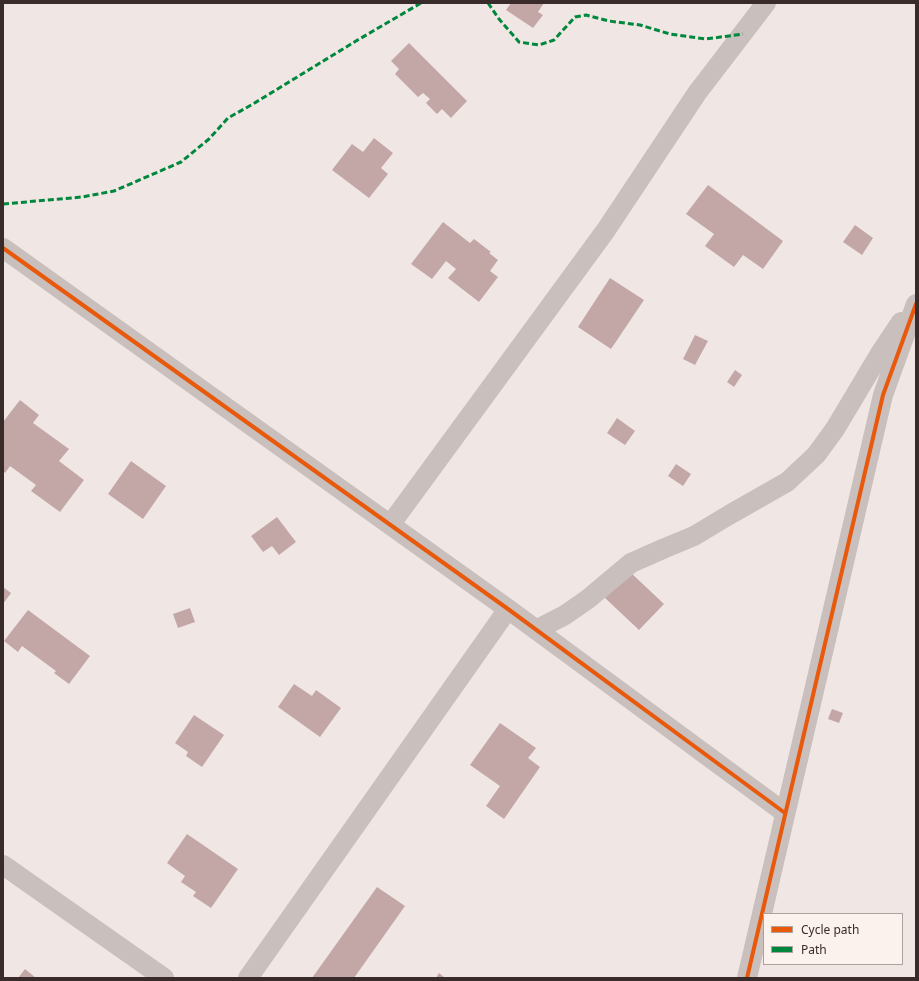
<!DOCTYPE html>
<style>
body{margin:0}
#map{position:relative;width:919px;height:981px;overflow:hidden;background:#f0e7e4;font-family:"Noto Sans",sans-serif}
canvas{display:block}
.frame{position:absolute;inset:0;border:4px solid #3a2b2b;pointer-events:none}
.legend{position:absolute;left:763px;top:913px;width:140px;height:52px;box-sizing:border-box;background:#fbf1ed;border:1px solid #aea29f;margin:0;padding:5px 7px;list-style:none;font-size:12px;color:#3a2b2b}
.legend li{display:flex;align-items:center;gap:8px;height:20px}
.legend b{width:20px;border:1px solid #aea29f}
</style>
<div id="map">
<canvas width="919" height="981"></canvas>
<div class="frame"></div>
<ul class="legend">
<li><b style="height:5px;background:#e8590c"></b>Cycle path</li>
<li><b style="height:5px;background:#00873e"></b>Path</li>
</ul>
</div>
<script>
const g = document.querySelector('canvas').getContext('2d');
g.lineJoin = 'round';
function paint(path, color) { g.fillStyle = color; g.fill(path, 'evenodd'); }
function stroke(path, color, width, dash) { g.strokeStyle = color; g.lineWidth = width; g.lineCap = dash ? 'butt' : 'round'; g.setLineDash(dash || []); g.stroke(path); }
paint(new Path2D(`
 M511 3H544L538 12 543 15 533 28 506 10Z
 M409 43 467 101 451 118 442 109 437 114 426 103 430 99 423 93 418 97 395 74 399 69 391 61Z
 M374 138 393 153 381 168 388 174 369 198 332 170 352 144 363 152Z
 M708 185 783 241 763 269 743 255 734 267 705 246 714 234 686 214Z
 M443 222 470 243 474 239 491 252 489 253 498 260 490 271 498 277 479 302 448 278 456 269 446 261 432 279 411 264Z
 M855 225 873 238 862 255 843 242Z
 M610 278 644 300 611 349 578 327Z
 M695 335 708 341 695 365 683 359Z
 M735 370 742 375 734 387 727 382Z
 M20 400 39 415 33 423 69 449 59 461 84 480 60 512 31 491 36 485 10 466 5 473 3 471V422Z
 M617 418 635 431 625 445 607 433Z
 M131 461 166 486 143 519 108 494Z
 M676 464 691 474 683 486 668 476Z
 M277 517 296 542 279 555 272 546 263 552 251 536Z
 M629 571 664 604 639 630 604 597Z
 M3 587 11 593 3 604Z
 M190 608 195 622 178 628 173 614Z
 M28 610 90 656 69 684 54 673 56 671 22 646 18 652 4 641Z
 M294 684 312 696 316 690 341 708 320 737 278 707Z
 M832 709 843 713 839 723 828 719Z
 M194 715 224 735 202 767 186 756 188 752 175 743Z
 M500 723 536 748 528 758 540 767 504 819 486 806 500 786 470 765Z
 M187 834 238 869 211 908 193 896 196 892 181 882 185 876 167 863Z
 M377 887 405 906 354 978H312Z
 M25 969 36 978H18Z
 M439 973 445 978H436Z`), '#c3a7a7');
stroke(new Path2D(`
 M3 248 508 609 785 813
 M390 525 606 230 697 93 766 3
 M536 630 565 615 588 599 631 563 665 548 694 536 729 515 787 482 816 455 835 429 881 352 901 322
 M3 865 164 978
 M248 978 508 609
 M747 978 883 395 916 304`), '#c9bfbd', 20);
stroke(new Path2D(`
 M488 3 499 19 519 42 539 45 554 40 575 17 586 15 609 21 640 25 670 34 706 39 743 34
 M3 204 82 197 114 191 181 162 209 139 228 118 253 104 356 41 421 3`), '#00873e', 3, [6, 3]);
stroke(new Path2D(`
 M3 248 508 609 785 813
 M747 978 883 395 916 304`), '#e8590c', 4);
</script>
